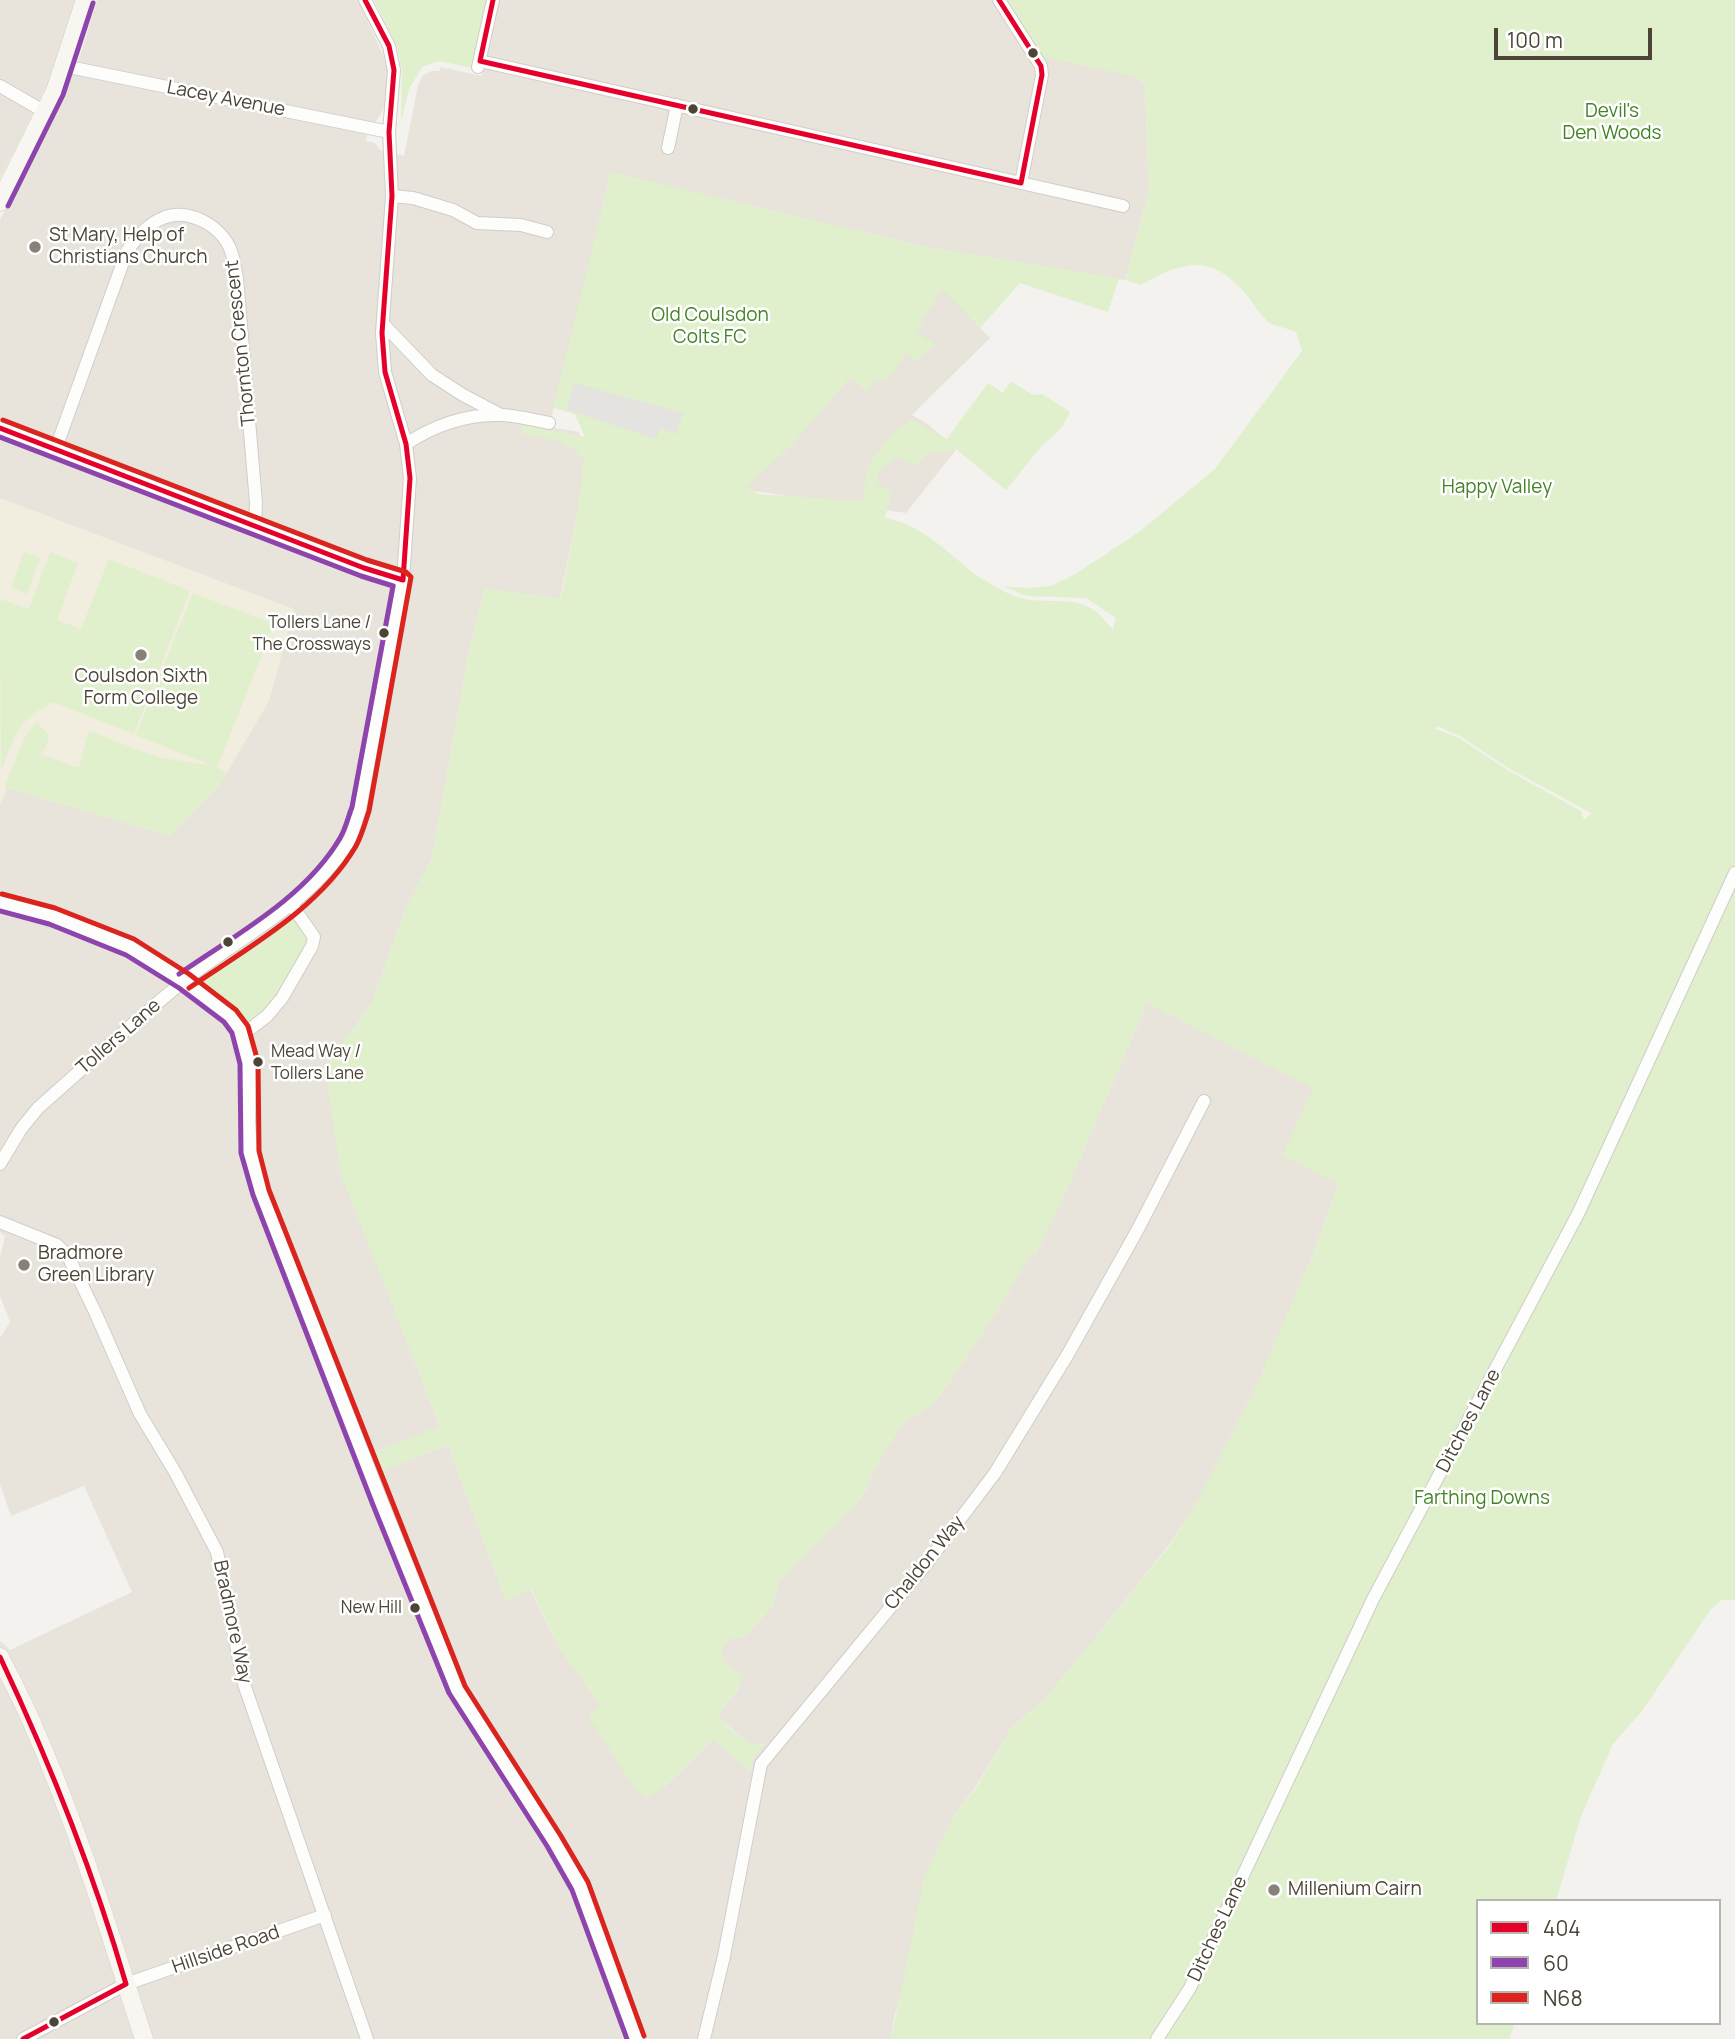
<!DOCTYPE html>
<style>
body{margin:0}
#map{position:relative;width:1735px;height:2039px;overflow:hidden;background:#f3f2ee;font-family:Manrope,sans-serif}
canvas{display:block}
.legend{position:absolute;left:1476px;top:1899px;width:245px;height:126px;box-sizing:border-box;background:#fff;border:2px solid #b7b5af;margin:0;padding:9px 12px;list-style:none;font-size:21px;color:#4c4537}
.legend li{display:flex;align-items:center;gap:14px;height:35px}
.legend b{width:35px;border:2px solid #b7b5af}
.scale{position:absolute;left:1494px;top:28px;width:158px;height:32px;box-sizing:border-box;border:4px solid #4c4537;border-top:0;padding-left:9px;font-size:21px;line-height:24px;white-space:nowrap;color:#4c4537;-webkit-text-stroke:5px #fff;paint-order:stroke}
</style>
<div id="map">
<canvas width="1735" height="2039"></canvas>
<ul class="legend">
<li><b style="height:9px;background:#e4002b"></b>404</li>
<li><b style="height:9px;background:#8e44ad"></b>60</li>
<li><b style="height:9px;background:#dc241f"></b>N68</li>
</ul>
<div class="scale">100 m</div>
</div>
<script>
const g = document.querySelector('canvas').getContext('2d');
g.lineJoin = 'round';
function paint(path, color) { g.fillStyle = color; g.fill(path, 'evenodd'); }
function stroke(path, color, width, dash) { g.strokeStyle = color; g.lineWidth = width; g.lineCap = dash ? 'butt' : 'round'; g.setLineDash(dash || []); g.stroke(path); }
function label(font, color, halo, rows, align = 'center') {
  g.font = font + ' Manrope,sans-serif'; g.lineWidth = 5; g.setLineDash([]); g.textBaseline = 'middle'; g.strokeStyle = halo; g.fillStyle = color; for (const [text, x, y, turn = 0] of rows) {
    g.save(); g.translate(x, y); g.rotate((+turn || 0) * Math.PI / 180); g.textAlign = isNaN(turn) ? turn : align; if (halo) g.strokeText(text, 0, 0); g.fillText(text, 0, 0); g.restore();
  }
}
paint(new Path2D(`
 M0 0H76L51 78 0 179Z
 M97 0H358L387 63V101L379 117 374 123 369 124 366 141 375 143 380 150 404 156 418 85 423 75 432 71H439L441 67 482 76 498 0H1006L1142 81 1145 87 1149 192 1125 280 931 248 611 173 549 427 579 432 585 457 577 516 560 599 485 589 468 656 432 858 406 907 372 1003 325 1068 403 1331 440 1427 374 1453 381 1471 448 1445 506 1601 530 1589 560 1649 602 1707 589 1714 663 1788 714 1739 750 1771 752 1760 763 1744 757 1746 749 1744 717 1716 740 1687 724 1661 721 1652 724 1645 731 1638H744L772 1606 778 1585 783 1577 857 1503 866 1491 871 1474 902 1424 933 1404 952 1379 998 1310 1032 1251 1036 1253 1066 1191 1147 1003 1314 1088 1338 1184 1314 1252 1221 1470 1199 1499 1169 1545 1092 1642 1049 1694 1011 1729 975 1788 953 1816 894 2018 891 2039H0V1641L10 1650 132 1592 84 1486 11 1516 0 1484V1338L10 1322 0 1296V1257L5 1236 0 1232V220L64 96 81 53Z
 M919 264 990 338 912 415 929 425 956 450 906 513 754 491 733 486Z`), '#e8e4db');
paint(new Path2D(`
 M0 498 294 609 269 701 219 786 170 836 7 788 0 805Z`), '#f1eee0');
paint(new Path2D(`
 M374 0H489L473 68 439 61 422 67 409 89 401 122 402 69 396 44Z
 M1006 0H1735V1600H1722L1711 1609 1642 1711 1613 1744 1581 1816 1556 1901H1478V2023H1515L1509 2039H891L924 1878 953 1816 976 1788 1011 1729 1049 1694 1092 1642 1170 1545 1199 1498 1258 1382 1314 1252 1338 1184 1282 1156 1313 1088 1147 1003 1066 1191 1036 1254 1032 1252 998 1310 952 1379 933 1404 902 1424 871 1474 866 1491 857 1503 783 1577 778 1585 772 1606 744 1638H731C711 1656 728 1664 743 1677L738 1684 740 1686 717 1716C730 1727 747 1749 765 1744L752 1759 750 1772 714 1739 663 1788 646 1798 633 1787 588 1715 601 1706 560 1649 531 1589 506 1601 448 1445 381 1471 374 1453 440 1426 341 1175 325 1068 372 1003 406 907 432 858 468 656 485 588 561 599 577 516 584 460 573 449 555 440 522 434V424L585 437 575 414 553 408 611 172 931 248 1119 278 1108 312 1020 283 980 328 942 289 916 332 936 345 917 361 906 353 890 378 874 382 867 391 850 378 791 446 747 486 758 494 862 501 868 465 892 434 912 419 947 439 988 383 1003 393 1011 381 1033 395 1042 394 1070 412 1062 427 1040 448 1006 490 952 446 950 452H932L915 465 898 458 879 470 877 484 892 491 885 518C921 524 948 553 976 575 986 582 998 588 1009 594 1035 608 1070 593 1094 610 1101 614 1105 623 1113 629L1116 618 1086 598 1026 596 1003 586 1027 588 1051 586 1074 575 1139 532 1215 469 1302 351 1296 332C1288 328 1277 327 1270 323 1261 317 1253 303 1246 294 1211 253 1183 261 1141 285L1125 280 1149 192 1145 87 1142 81 1136 77 1043 57ZM1437 726 1460 736 1510 769 1591 813 1584 820 1581 811 1509 771 1459 738 1436 729Z
 M24 552 40 558 27 594 11 587Z
 M50 552 78 563 57 620 81 629 109 559 190 591 134 734 53 702C15 722 16 734 1 771L0 599 29 609Z
 M193 593 274 624 217 767 227 772 219 786 170 836 7 788 5 785 25 737 37 722 49 736 45 749 40 754 79 768 89 731 157 757 213 766 136 735Z
 M291 918 308 936 307 945C288 979 279 1001 247 1025L243 1024 212 996 206 988 207 978 212 972Z`), '#e0efcc');
paint(new Path2D(`
 M574 383 683 413 676 434 660 428 656 439 567 410Z`), '#e5e3df');
const minor = new Path2D(`
 M999 0 1041 66 1042 75 1021 183
 M480 61 1123 206
 M64 66 389 132
 M478 67 493 0
 M0 86 45 112
 M668 148 677 105
 M392 196 413 198 453 210 477 223 521 225 547 232
 M383 324 432 375 463 395 499 414
 M0 428 364 568 403 580
 M406 444C433 426 466 414 499 415 515 415 533 420 549 423
 M56 448 127 251C137 238 147 224 163 218 188 207 222 226 231 251 234 259 235 269 237 278L256 503 255 526
 M242 1035 267 1016 282 998 312 946 314 937 291 904
 M0 1164 21 1129 38 1108C86 1066 134 1021 184 981 238 938 309 905 347 844 353 834 356 821 360 809L403 580 410 478 406 444 385 372 382 333 392 196 389 132 394 70 389 46 365 0
 M0 1222 57 1245 68 1256 96 1314 140 1414 175 1472 217 1552 244 1684 367 2039
 M23 2039 126 1984 325 1915
 M704 2039 724 1956 761 1764 927 1563 995 1473 1068 1354 1138 1229 1204 1101
 M1157 2039 1190 1988 1373 1599 1578 1214 1735 873`);
const tertiary = new Path2D(`
 M0 902 52 916 130 947 184 981 230 1016 240 1029 249 1063 248 1121 250 1152 261 1193 381 1502 457 1690 554 1841 580 1886 636 2039`);
const secondary = new Path2D(`
 M0 202 55 91 85 0
 M0 1657C12 1681 25 1705 35 1730 79 1830 110 1935 144 2039`);
stroke(minor, '#d0cdc8', 14);
stroke(tertiary, '#d0cdc8', 16);
stroke(secondary, '#d3d0c4', 19);
stroke(minor, '#fdfdfc', 12);
stroke(tertiary, '#fdfdfc', 14);
stroke(secondary, '#f7f6f1', 18);
stroke(new Path2D(`
 M365 0 389 46 394 70 389 132 392 196 382 333 385 372 406 444 410 478 403 580
 M999 0 1041 66 1042 75 1021 183
 M480 61 1021 183
 M480 61 493 0
 M0 428 364 568 403 580
 M0 1657C50 1763 93 1871 126 1984
 M23 2039 126 1984`), '#e4002b', 5);
stroke(new Path2D(`
 M8 206 63 95 93 3
 M0 437 361 576 393 586 352 807C348 817 346 828 340 838 305 898 235 935 179 974
 M0 911 49 924 126 955 179 988 224 1022 232 1033 240 1064 241 1153 253 1195 373 1505 449 1693 547 1846 572 1890 627 2039`), '#8e44ad', 5);
stroke(new Path2D(`
 M3 420 367 560 406 572 411 577 369 811C365 823 362 835 356 846 319 909 247 948 189 988
 M2 894 55 908 134 939 189 974 236 1010 248 1026 258 1062 259 1151 269 1190 465 1686 561 1836 588 1882 644 2036`), '#dc241f', 5);
for (const [x, y, r, color] of [
 [1033,53,6,"#4c4537"],
 [693,109,6,"#4c4537"],
 [35,247,7,"#868277"],
 [384,633,6,"#4c4537"],
 [141,655,7,"#868277"],
 [228,942,6,"#4c4537"],
 [258,1062,6,"#4c4537"],
 [24,1265,7,"#868277"],
 [415,1608,6,"#4c4537"],
 [1274,1890,7,"#868277"],
 [54,2022,6,"#4c4537"]
]) { const dot = new Path2D(); dot.arc(x, y, r, 0, 2 * Math.PI); g.fillStyle = color; g.fill(dot); stroke(dot, '#fff', 2.5); }
label('17px', '#4c4537', '#fff', [
 ["Tollers Lane /",371,623],
 ["The Crossways",371,645],
 ["Mead Way /",271,1052,"left"],
 ["Tollers Lane",271,1074,"left"],
 ["New Hill",402,1608]
], 'right');
label('19px', '#4c4537', '#fff', [
 ["Lacey Avenue",226,99,11],
 ["Thornton Crescent",241,343,-96],
 ["Tollers Lane",119,1037,-41],
 ["Ditches Lane",1469,1421,-62],
 ["Chaldon Way",925,1563,-51],
 ["Bradmore Way",232,1622,78],
 ["Ditches Lane",1218,1929,-65],
 ["Hillside Road",226,1950,-19]
]);
label('19px', '#448424', '#fff', [
 ["Devil's",1612,112],
 ["Den Woods",1612,134],
 ["Old Coulsdon",710,316],
 ["Colts FC",710,338],
 ["Happy Valley",1497,488],
 ["Farthing Downs",1482,1499]
]);
label('19px', '#4c4537', '#fff', [
 ["St Mary, Help of",49,236],
 ["Christians Church",49,258],
 ["Coulsdon Sixth",141,677,"center"],
 ["Form College",141,699,"center"],
 ["Bradmore",38,1254],
 ["Green Library",38,1276],
 ["Millenium Cairn",1288,1890]
], 'left');
</script>
